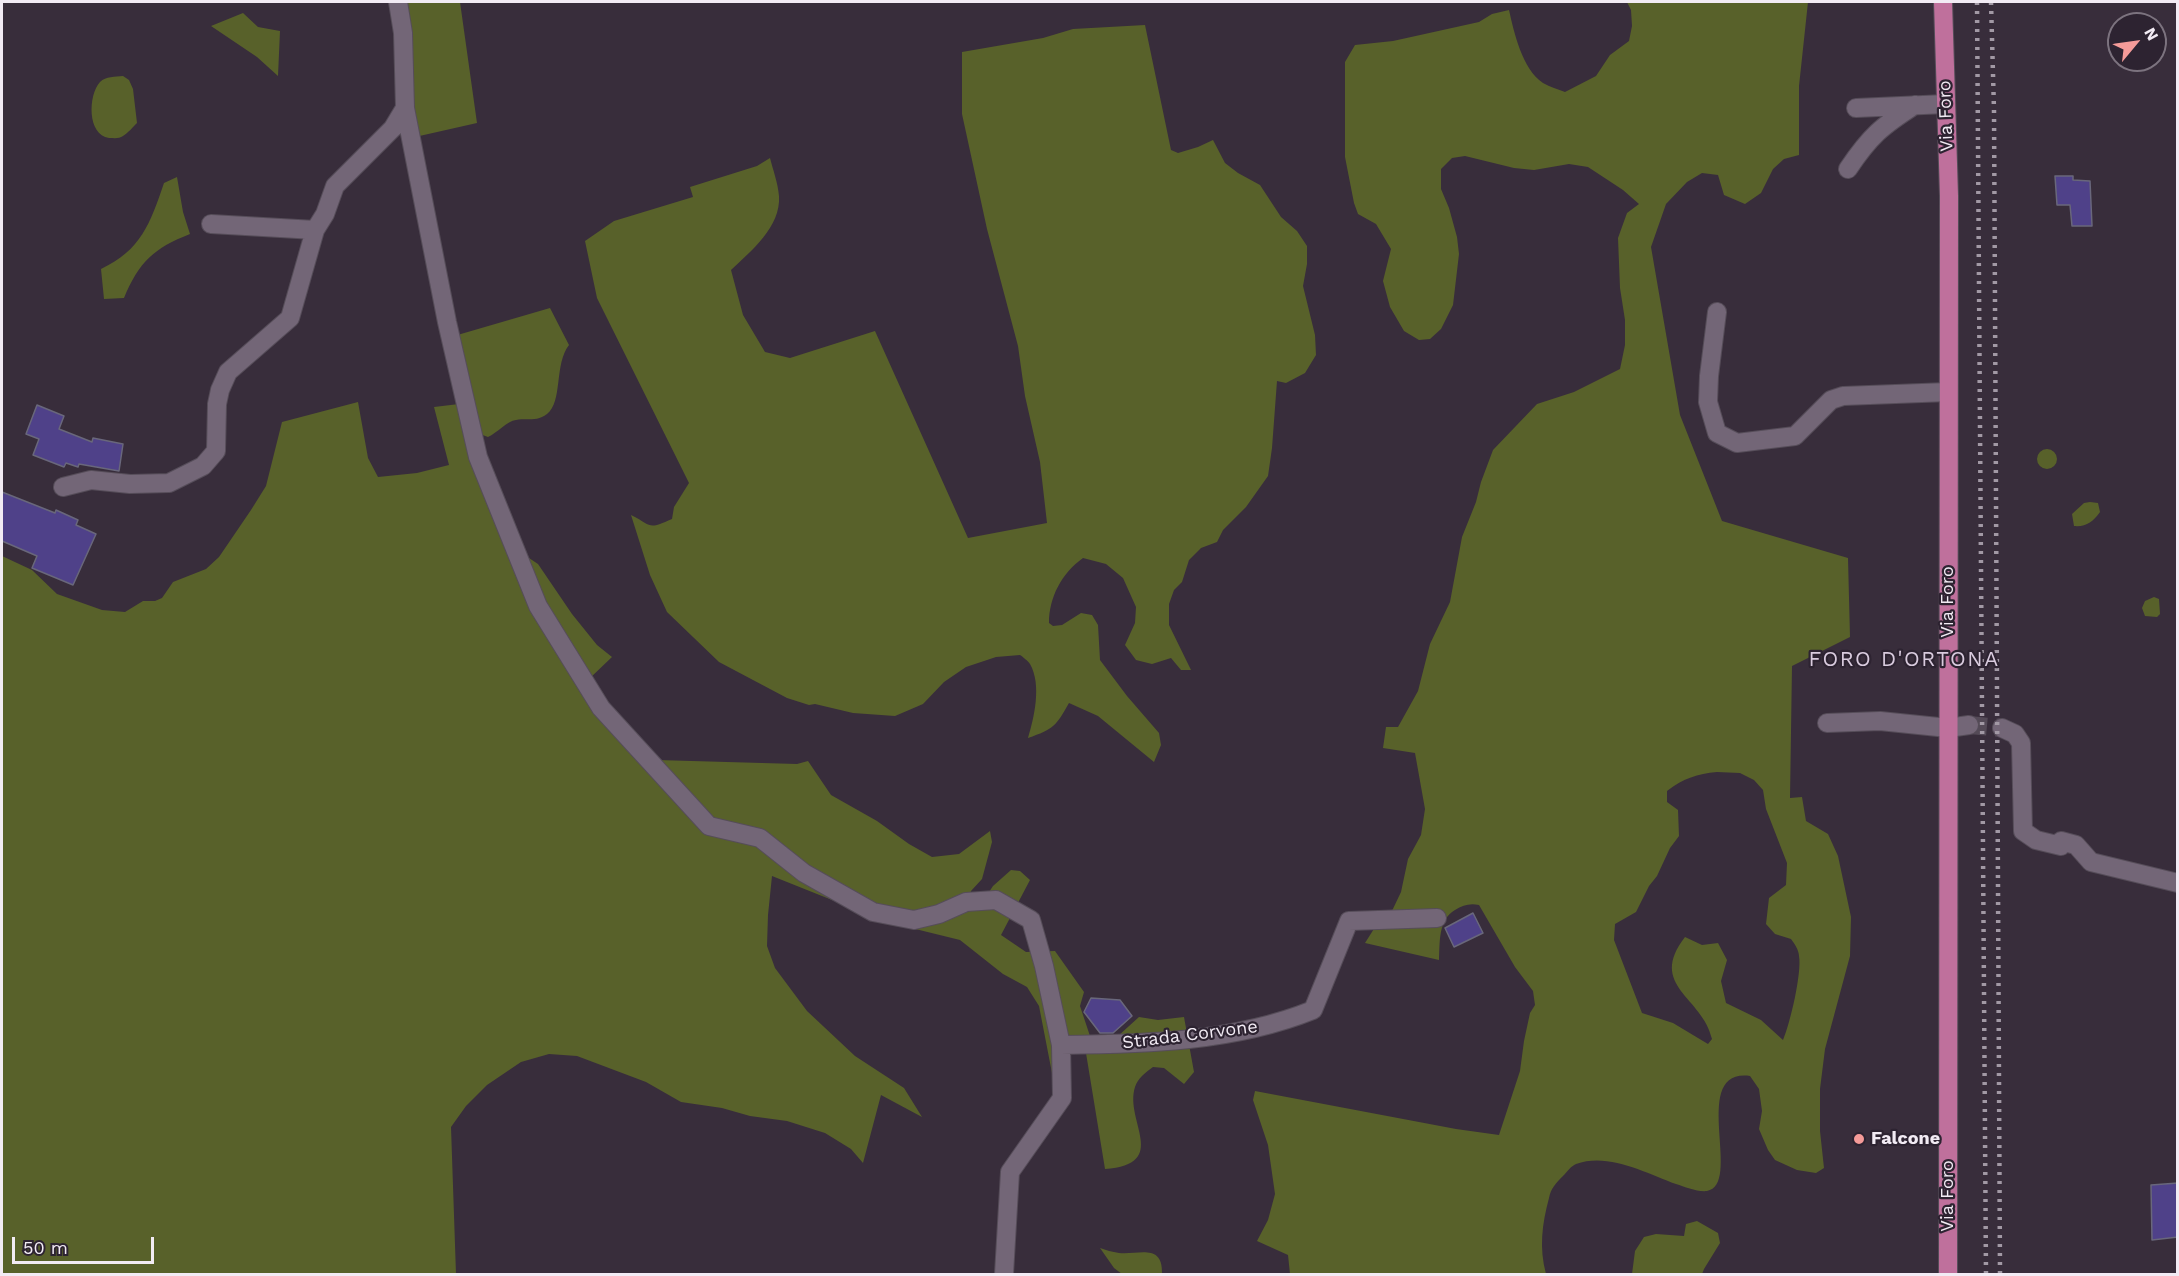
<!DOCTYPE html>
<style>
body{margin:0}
#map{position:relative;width:2179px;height:1276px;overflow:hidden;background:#382d3b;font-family:"Work Sans",sans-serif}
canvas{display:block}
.frame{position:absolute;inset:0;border:3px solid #f2ebf4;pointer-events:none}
.north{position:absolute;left:2107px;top:12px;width:60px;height:60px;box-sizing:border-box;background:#2d2331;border:2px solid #7c737f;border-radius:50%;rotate:61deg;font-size:16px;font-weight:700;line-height:24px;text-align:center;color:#f2ebf4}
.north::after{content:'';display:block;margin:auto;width:21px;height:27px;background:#f59b99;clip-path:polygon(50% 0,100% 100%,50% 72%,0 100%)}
.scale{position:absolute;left:12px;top:1237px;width:142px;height:27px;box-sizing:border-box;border:3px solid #f2ebf4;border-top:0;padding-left:8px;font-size:18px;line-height:21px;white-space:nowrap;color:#f2ebf4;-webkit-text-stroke:4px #2d2331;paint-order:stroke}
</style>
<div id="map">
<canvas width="2179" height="1276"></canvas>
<div class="frame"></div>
<div class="north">N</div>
<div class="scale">50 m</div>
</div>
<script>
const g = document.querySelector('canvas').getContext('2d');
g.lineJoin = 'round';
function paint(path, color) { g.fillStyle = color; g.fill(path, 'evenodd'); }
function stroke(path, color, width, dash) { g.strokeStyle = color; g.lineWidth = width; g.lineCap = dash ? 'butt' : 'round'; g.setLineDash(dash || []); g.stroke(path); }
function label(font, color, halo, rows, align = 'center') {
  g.font = font + ' "Work Sans",sans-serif'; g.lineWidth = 4.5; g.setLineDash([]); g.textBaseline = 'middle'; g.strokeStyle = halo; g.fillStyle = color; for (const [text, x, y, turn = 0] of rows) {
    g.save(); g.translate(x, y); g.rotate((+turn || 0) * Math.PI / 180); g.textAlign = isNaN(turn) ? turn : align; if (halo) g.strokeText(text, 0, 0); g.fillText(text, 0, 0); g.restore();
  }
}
paint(new Path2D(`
 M403 2H460L477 123 415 137Z
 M1627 2H1808L1799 86V155L1784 159 1773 169 1761 193 1745 204 1724 195 1718 175 1702 173 1687 182 1666 204 1651 247 1680 415 1722 521 1848 558 1850 637 1792 666 1790 798 1802 797 1806 821 1828 834 1838 856 1851 917 1850 956 1825 1049 1820 1089V1131L1824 1168 1816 1173 1797 1170 1775 1160 1768 1150 1759 1129 1762 1111 1759 1089 1750 1076C1688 1068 1744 1185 1707 1191 1697 1192 1685 1187 1676 1184 1646 1173 1608 1152 1576 1164 1571 1166 1567 1172 1563 1176 1556 1183 1551 1188 1549 1198 1542 1224 1539 1248 1546 1274H1290L1288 1255 1257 1241 1268 1220 1275 1194 1268 1145 1253 1100 1255 1091 1456 1129 1499 1135 1520 1071 1524 1041 1530 1013 1535 1005 1533 991 1515 967 1479 905C1470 903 1463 905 1455 910 1438 920 1440 942 1439 960L1365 943 1377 924 1391 913 1401 892 1408 859 1421 835 1425 809 1415 753 1383 748 1386 727H1398L1418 691 1430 644 1450 602 1462 537 1476 502 1481 482 1493 450 1537 404 1574 392 1620 369 1625 345V320L1620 288 1618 238 1627 213 1639 204 1623 190 1588 167 1569 164 1534 170 1514 168 1465 156 1452 158 1441 169V189L1449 208 1457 237 1459 254 1453 305 1441 329 1430 339 1419 340 1404 331 1390 307 1383 281 1391 249 1376 224 1358 214 1354 203 1345 157V62L1355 45 1393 41 1479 22 1492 14 1509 10C1514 32 1522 69 1543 83 1550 87 1558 89 1565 92L1596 76 1610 55 1629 41 1632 26 1631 10ZM1717 772 1740 773 1754 780 1763 790 1766 809 1787 863 1786 885 1769 898 1766 924 1775 934 1791 939C1794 943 1799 950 1799 956 1802 973 1790 1024 1783 1040L1761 1020 1726 1003 1721 981 1727 960 1718 943 1702 945 1685 937C1647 986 1703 997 1712 1039L1708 1044 1673 1023 1642 1013 1614 940 1615 924 1636 912 1649 886 1657 876 1670 848 1679 836 1678 810 1667 802V791C1684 778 1697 774 1717 772Z
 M243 13 258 27 280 31 278 76 257 57 211 26Z
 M1145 25 1171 150 1178 153 1198 147 1213 140 1225 163 1238 173 1260 185 1281 217 1297 231 1307 246V264L1303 286 1315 335 1316 355 1305 373 1286 383 1277 381 1272 448 1268 476 1246 507 1223 530 1217 542 1201 548 1189 560 1182 582 1174 590 1169 604V625L1191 670H1181L1171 658 1152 664 1136 660 1125 645 1135 623 1136 607 1123 578 1106 564 1083 558C1062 573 1049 597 1049 623L1053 626 1062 625 1081 613 1092 615 1098 625 1100 660 1127 696 1159 733 1161 745 1154 762 1098 716 1069 703C1056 726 1054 729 1028 738 1034 718 1042 685 1030 664 1028 661 1023 657 1020 655L996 657 966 667 944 682 923 704 895 716 853 713 815 704 809 705 787 698 719 662 667 612 650 575 631 515C653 526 647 530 672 519L674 507 689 483 597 298 585 241 614 221 693 197 690 187 757 166 770 158C773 170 778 183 779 196 781 227 751 251 731 270L743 315 765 352 790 358 875 331 968 538 1047 523 1040 462 1025 396 1018 346 987 229 962 114V52L1043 38 1073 29Z
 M123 76 129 80 133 89 137 123C133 127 128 133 123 136 119 139 114 138 109 138 87 135 88 95 100 82 106 76 115 77 123 76Z
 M177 177 183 212 190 234C154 248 139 262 124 298L104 299 101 269C141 250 150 224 164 183Z
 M550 308 569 345C554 364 563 402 547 414 537 422 527 418 516 420 507 421 497 433 488 437L472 431 520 552 538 564 572 614 597 645 612 657 589 679 601 699 657 760 797 764 808 761 831 795 877 821 909 844 932 857 959 854 990 831 992 842 982 879 971 891 966 910 971 911 979 907 993 886 1011 870 1020 871 1030 880 1001 935 1026 952 1055 951 1084 992 1080 1006 1090 1036H1118L1139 1017 1158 1020 1184 1017 1194 1072 1184 1084 1164 1068 1153 1067C1146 1072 1138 1078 1135 1087 1124 1121 1171 1164 1105 1169L1085 1047 1065 1046V1098L1052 1092V1073L1039 1006 1027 987 1003 974 960 940 895 924 867 914 772 876 768 915 767 946 775 968 807 1011 855 1056 904 1088 922 1117 881 1095 863 1163 851 1149 825 1133 787 1121 750 1116 722 1108 681 1102 646 1082 577 1056 549 1054 521 1062 487 1085 466 1106 451 1127 456 1274H2V556L32 570 57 594 102 610 125 612 143 601H155L162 598 173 582 206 569 219 557 251 510 266 486 282 422 358 402 368 458 378 477 417 473 449 465 434 407 459 404 454 336Z
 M2037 459a10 10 0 1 1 20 0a10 10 0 1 1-20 0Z
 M2090 502 2098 503 2100 512C2093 522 2086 527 2074 526L2072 514 2084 503Z
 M2154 597 2159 599 2160 614 2157 617 2145 616 2142 608 2145 601Z
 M1697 1221 1718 1233 1720 1243 1704 1269 1702 1274H1632L1635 1251 1644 1237 1656 1234 1684 1236 1686 1224Z
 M1100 1248C1106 1250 1112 1252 1119 1253 1139 1255 1163 1243 1162 1274H1122L1114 1268Z`), '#58612a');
const building = new Path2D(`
 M2055 176H2073V180L2090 181 2092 226H2072L2070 205H2057Z
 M37 405 64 416 59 429 92 442 93 438 123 444 119 471 79 464 78 467 66 463 64 467 33 455 39 439 26 434Z
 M2 492 55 513 56 510 78 520 76 525 96 534 73 585 32 568 37 556 2 541Z
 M1473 913 1483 933 1454 947 1445 928Z
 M1091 998 1120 1000 1132 1016 1113 1033H1100L1084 1012Z
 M2178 1183V1237L2152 1240 2151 1185Z`);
paint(building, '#4f4189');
stroke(building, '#69677b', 1.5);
stroke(new Path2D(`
 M1969 725 2002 728`), '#544a57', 18, [18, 9]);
const minor = new Path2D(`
 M405 108 447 322 478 457 538 606 601 708 709 826 760 838 804 873 873 912 914 920 939 914 966 902 996 900 1031 920 1044 966 1061 1045 1062 1098 1010 1172 1004 1274
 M1856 108 1946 104
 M1848 169C1870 136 1882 126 1915 105
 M211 224 315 230
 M1717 312 1709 376 1708 402 1717 433 1737 443 1795 436 1831 400 1843 396 1948 392
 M63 487 91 480 130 484 169 483 203 466 216 451 217 404 220 390 228 372 290 318 315 230 325 214 335 186 393 128 405 108 403 33 398 2
 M1827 723 1880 721 1948 728 1969 725
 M2002 728 2015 734 2021 743 2023 831 2036 840 2061 846V841L2076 845 2091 862 2178 883
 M1061 1045C1145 1044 1234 1042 1313 1010L1349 921 1437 918`);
const major = new Path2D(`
 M1943 2 1949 196 1948 1274`);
stroke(minor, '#564d59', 20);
stroke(major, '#564d59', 20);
stroke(minor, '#736677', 18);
stroke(major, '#bf709c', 18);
stroke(new Path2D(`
 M1977 2 1986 1274
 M1991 2 1994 110 2000 1274`), '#a299a5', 4.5, [3, 6]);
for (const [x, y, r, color] of [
 [1859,1139,6,"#f59b99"]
]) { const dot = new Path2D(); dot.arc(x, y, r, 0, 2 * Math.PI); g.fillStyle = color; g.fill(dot); stroke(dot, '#2d2331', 2); }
label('18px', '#f2ebf4', '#2d2331', [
 ["Via Foro",1946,116,-92],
 ["Via Foro",1948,602,-90],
 ["Strada Corvone",1190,1035,-7],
 ["Via Foro",1948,1196,-90]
]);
label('bold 18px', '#f2ebf4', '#2d2331', [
 ["Falcone",1871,1139]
], 'left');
g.letterSpacing = '1.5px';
label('21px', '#d9cbde', '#2d2331', [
 ["FORO D'ORTONA",1904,660]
]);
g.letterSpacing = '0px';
</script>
